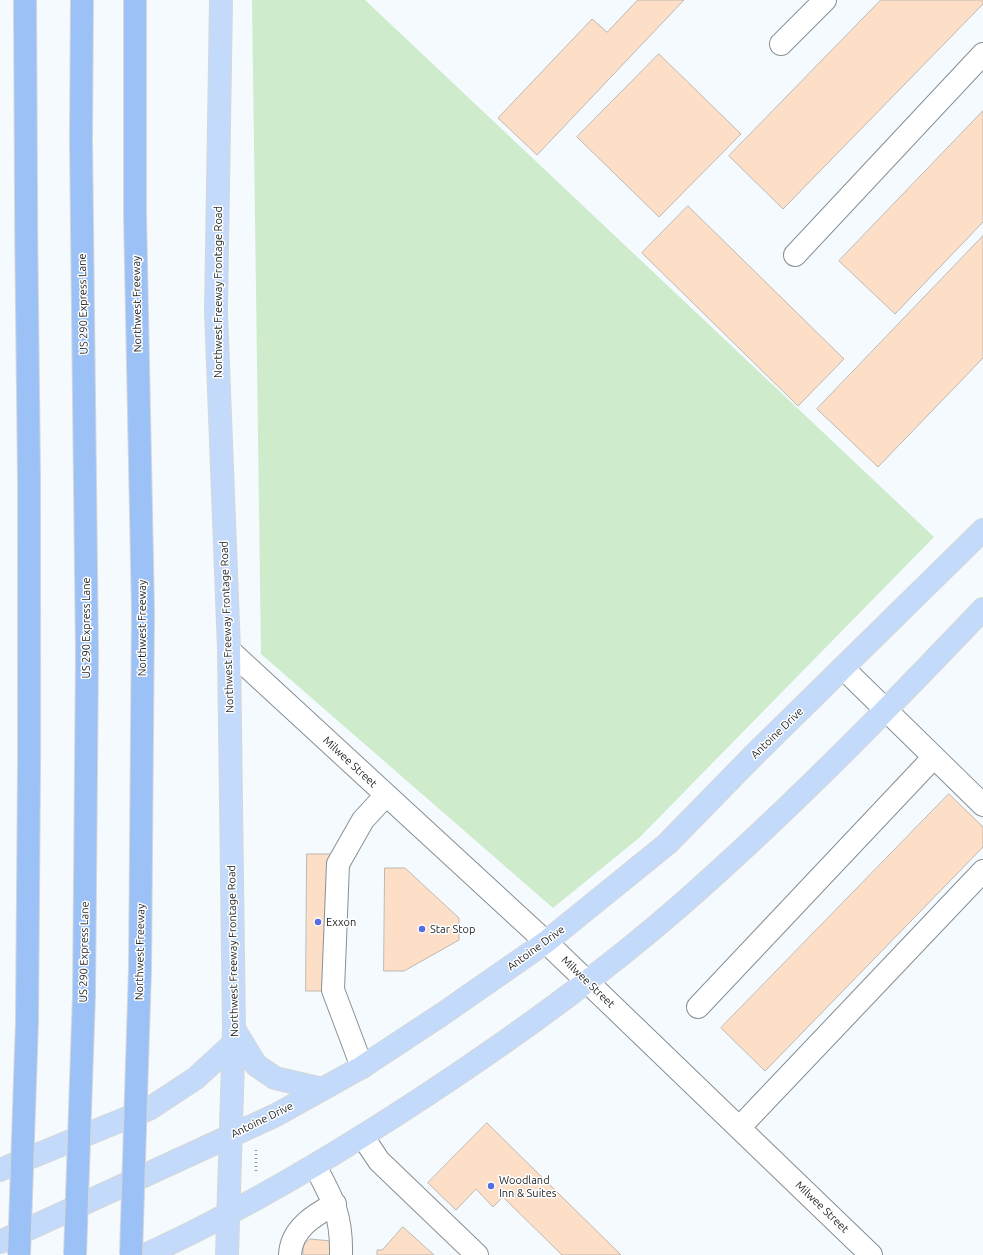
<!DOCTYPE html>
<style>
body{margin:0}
canvas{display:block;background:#f4fafe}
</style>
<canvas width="983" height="1255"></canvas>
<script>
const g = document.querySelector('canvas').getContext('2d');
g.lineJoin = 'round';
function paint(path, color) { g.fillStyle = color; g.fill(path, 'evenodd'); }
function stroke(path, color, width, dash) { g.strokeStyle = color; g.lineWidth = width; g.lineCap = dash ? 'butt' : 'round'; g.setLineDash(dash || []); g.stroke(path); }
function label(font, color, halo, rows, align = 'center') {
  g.font = font + ' Ubuntu,sans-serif'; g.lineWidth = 3; g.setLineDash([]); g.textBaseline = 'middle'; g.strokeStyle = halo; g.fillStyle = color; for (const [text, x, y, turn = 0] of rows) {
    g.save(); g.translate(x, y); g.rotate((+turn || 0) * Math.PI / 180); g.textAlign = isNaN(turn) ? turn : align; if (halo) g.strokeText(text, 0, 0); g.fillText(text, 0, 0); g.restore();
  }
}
paint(new Path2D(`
 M252 0H365L934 537 639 838 553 908 261 654Z`), '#ceeccc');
const building = new Path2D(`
 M638 0H684L537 155 498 118 592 19 607 32Z
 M881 0H983V4L783 209 729 156Z
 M659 54 741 134 659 217 577 137Z
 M983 111V222L895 314 839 261Z
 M688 206 844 359 798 406 642 253Z
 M983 236V358L878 467 817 409Z
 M949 794 983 827V847L765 1071 721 1028Z
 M307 854H331L329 991H306Z
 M385 868H405L459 918V940L404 971H384Z
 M487 1123 621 1255H562L503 1197 493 1207 476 1189 456 1210 428 1183Z
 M403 1227 434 1255H377V1250H382Z
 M310 1239 331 1241 330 1255H303V1246Z`);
paint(building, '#fddec6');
stroke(building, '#beb8b2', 1);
const minor = new Path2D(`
 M781 44 825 0
 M795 255 983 54
 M229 650 546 942 871 1255
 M843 668 983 805
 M698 1007 933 758
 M362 1067 333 990 338 864 363 820 386 795
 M739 1128 983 871
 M363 1137 379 1161 477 1255
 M315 1166C333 1199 342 1216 341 1255
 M290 1255C291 1229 314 1215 335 1204`);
const major = new Path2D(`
 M221 0 216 312 229 650 234 1029 227 1255
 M234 1029 256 1065 275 1078 322 1089
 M0 1170 149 1109 196 1078 234 1043
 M0 1242 276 1115 362 1067 441 1015 546 942 667 844 755 754 983 530
 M145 1255C244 1210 337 1154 428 1094 516 1036 602 974 681 905 787 812 886 711 983 609`);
const highway = new Path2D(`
 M25 0C25 159 27 319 29 478 30 659 29 841 27 1022
 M82 0 81 140 87 655 84 995
 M135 0V214L143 612 140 969`);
stroke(minor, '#888f94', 24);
stroke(major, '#d6d7d7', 24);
stroke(highway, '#d6d7d7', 24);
stroke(new Path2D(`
 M256 1171V1149`), '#8d9194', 2.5, [1, 3]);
stroke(minor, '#fff', 22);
stroke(major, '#c3dafa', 22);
stroke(highway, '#9bc1f6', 22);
const highwayBridge = new Path2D(`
 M19 1255 27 1022
 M75 1255 84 995
 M131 1255 140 969`);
stroke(highwayBridge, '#d6d7d7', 24, []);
stroke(highwayBridge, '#9bc1f6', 22);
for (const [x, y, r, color] of [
 [318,922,4,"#566ee4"],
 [422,929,4,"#566ee4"],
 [491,1186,4,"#566ee4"]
]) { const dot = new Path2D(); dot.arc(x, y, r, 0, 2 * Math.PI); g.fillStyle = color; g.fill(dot); stroke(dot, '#fff', 1.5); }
label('11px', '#1d2022', '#fff', [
 ["Northwest Freeway Frontage Road",218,292,-90],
 ["US 290 Express Lane",83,304,-91],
 ["Northwest Freeway",137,304,-91],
 ["Northwest Freeway Frontage Road",227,627,-92],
 ["US 290 Express Lane",86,628,-90],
 ["Northwest Freeway",142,628,-90],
 ["Antoine Drive",777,733,-44],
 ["Milwee Street",350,762,43],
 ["Antoine Drive",536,948,-36],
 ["Northwest Freeway Frontage Road",233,951,-91],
 ["US 290 Express Lane",84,952,-89],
 ["Northwest Freeway",140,952,-89],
 ["Milwee Street",588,982,44],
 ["Antoine Drive",262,1120,-26],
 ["Milwee Street",822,1207,44]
]);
label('11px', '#1d2022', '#fff', [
 ["Exxon",326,922],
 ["Star Stop",430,929],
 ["Woodland",499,1180],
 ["Inn & Suites",499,1193]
], 'left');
</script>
